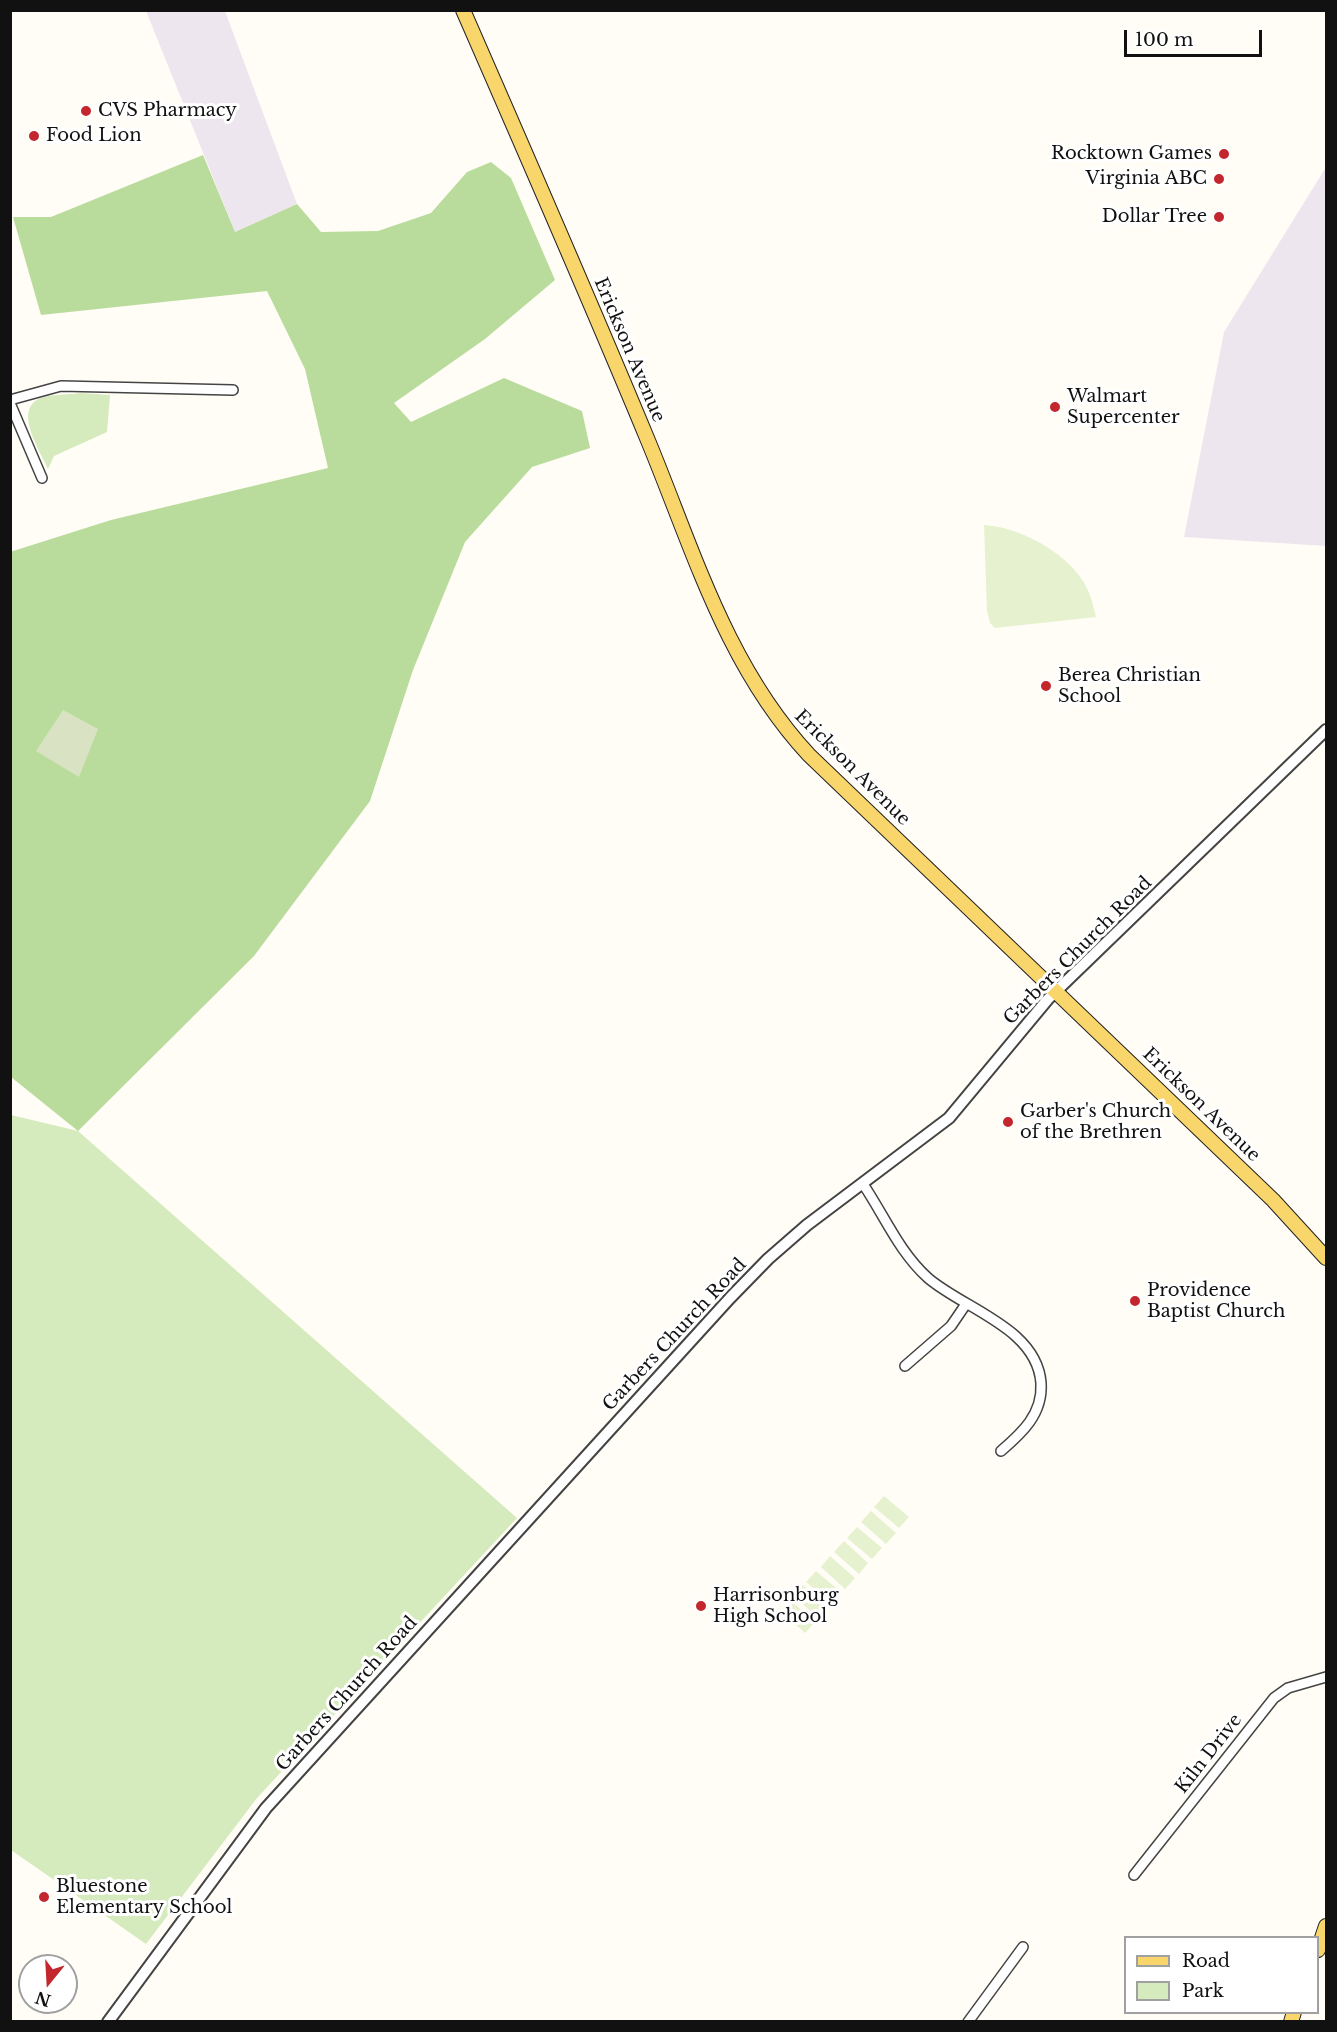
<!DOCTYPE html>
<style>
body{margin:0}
#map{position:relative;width:1337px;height:2032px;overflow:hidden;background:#fffdf5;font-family:"Libre Baskerville",serif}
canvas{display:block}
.frame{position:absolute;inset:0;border:12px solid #111;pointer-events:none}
.legend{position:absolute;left:1124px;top:1936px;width:195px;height:78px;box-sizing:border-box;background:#fff;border:2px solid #a0a0a0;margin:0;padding:8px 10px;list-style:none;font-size:18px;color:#111}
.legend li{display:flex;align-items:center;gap:12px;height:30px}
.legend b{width:30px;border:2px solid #a0a0a0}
.north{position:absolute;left:18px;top:1954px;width:60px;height:60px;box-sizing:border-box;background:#fff;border:2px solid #a0a0a0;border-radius:50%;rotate:198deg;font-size:16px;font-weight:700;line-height:24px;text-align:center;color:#111}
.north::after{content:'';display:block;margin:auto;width:21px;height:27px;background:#c4262e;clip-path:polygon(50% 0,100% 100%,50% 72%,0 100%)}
.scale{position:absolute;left:1124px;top:30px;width:138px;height:27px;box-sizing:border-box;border:3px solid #111;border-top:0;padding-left:8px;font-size:18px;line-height:21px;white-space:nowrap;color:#111;-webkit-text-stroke:4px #fff;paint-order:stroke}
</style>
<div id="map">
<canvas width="1337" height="2032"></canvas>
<div class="frame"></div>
<ul class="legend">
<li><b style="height:8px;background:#f9d66b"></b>Road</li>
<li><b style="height:16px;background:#d5ebbd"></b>Park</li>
</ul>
<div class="north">N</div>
<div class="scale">100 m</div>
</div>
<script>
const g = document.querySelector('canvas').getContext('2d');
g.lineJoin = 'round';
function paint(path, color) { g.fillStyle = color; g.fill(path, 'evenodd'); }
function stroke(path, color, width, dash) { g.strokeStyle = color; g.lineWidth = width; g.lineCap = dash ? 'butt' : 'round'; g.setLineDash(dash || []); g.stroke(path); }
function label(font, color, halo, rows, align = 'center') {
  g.font = font + ' "Libre Baskerville",serif'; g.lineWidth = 6; g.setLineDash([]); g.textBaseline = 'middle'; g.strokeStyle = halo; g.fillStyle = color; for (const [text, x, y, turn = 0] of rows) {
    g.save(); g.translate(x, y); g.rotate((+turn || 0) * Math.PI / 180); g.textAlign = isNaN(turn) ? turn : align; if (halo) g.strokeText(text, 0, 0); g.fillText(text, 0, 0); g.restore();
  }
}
paint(new Path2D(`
 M146 11H225L297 204 235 232Z
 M1326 167V546L1184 537 1224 332Z`), '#eee6ef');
paint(new Path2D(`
 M80 393 110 395 107 432 54 456 48 469C40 450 12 409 41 398 52 394 68 395 80 393Z
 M11 1115 78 1131 517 1518 257 1798 146 1944 11 1850Z`), '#d5ebbd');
paint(new Path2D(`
 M203 155 235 232 297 204 321 232 378 231 431 213 467 172 491 162 511 178 555 280 485 339 394 403 411 422 504 378 582 411 590 448 532 467 465 542 413 670 370 801 254 956 78 1131 11 1077 10 552 111 520 328 468 305 369 267 291 41 315 13 217H51Z`), '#b9dc9c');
paint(new Path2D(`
 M63 710 98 729 79 777 36 751Z`), '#d9e3c4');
paint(new Path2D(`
 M984 525C1019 527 1064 551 1083 581 1090 592 1093 604 1096 617L995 628 990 623 987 611Z
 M884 1496 909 1517 899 1528 874 1507Z
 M871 1511 896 1533 886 1544 861 1522Z
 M857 1527 882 1548 872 1559 847 1538Z
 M844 1541 868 1563 859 1574 834 1552Z
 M830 1556 855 1578 845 1589 821 1567Z
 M816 1571 841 1592 831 1603 806 1582Z
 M803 1585 828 1607 818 1618 794 1596Z
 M790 1600 815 1622 805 1633 780 1611Z`), '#e6f2cf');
const minor = new Path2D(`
 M10 400 61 386 233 390
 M10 403 42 478
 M863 1184C884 1215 899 1252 928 1278 964 1309 1037 1328 1041 1383 1043 1414 1022 1433 1001 1451
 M905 1366 951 1326 966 1304
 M1134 1875 1274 1698 1288 1688 1326 1677
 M968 2022 1023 1947`);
const tertiary = new Path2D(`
 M108 2022 266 1808 730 1298 768 1259 807 1225 949 1118 1048 999 1326 730`);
const primary = new Path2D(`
 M463 10C526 154 589 298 649 443 694 552 727 667 809 755L1273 1200 1326 1258
 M1318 1950 1326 1926
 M1291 2022 1294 2012`);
stroke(minor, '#444', 12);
stroke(tertiary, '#444', 14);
stroke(primary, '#222', 16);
stroke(minor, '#fff', 9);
stroke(tertiary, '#fff', 10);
stroke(primary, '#f9d66b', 14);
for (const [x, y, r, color] of [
 [86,111,6,"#c4262e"],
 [34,136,6,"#c4262e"],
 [1224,154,6,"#c4262e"],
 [1219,179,6,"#c4262e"],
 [1219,217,6,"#c4262e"],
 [1055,407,6,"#c4262e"],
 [1046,686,6,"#c4262e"],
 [1008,1122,6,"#c4262e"],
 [1135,1301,6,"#c4262e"],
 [701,1606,6,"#c4262e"],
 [44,1897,6,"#c4262e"]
]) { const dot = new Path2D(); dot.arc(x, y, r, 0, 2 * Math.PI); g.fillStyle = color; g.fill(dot); stroke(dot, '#fff', 2); }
label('18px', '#111', '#fff', [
 ["CVS Pharmacy",98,111],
 ["Food Lion",46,136],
 ["Rocktown Games",1212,154,"right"],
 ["Virginia ABC",1207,179,"right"],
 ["Dollar Tree",1207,217,"right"],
 ["Walmart",1067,397],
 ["Supercenter",1067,418],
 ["Berea Christian",1058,676],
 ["School",1058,697],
 ["Garber's Church",1020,1112],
 ["of the Brethren",1020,1133],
 ["Providence",1147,1291],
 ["Baptist Church",1147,1312],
 ["Harrisonburg",713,1596],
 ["High School",713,1617],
 ["Bluestone",56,1887],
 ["Elementary School",56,1908]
], 'left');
label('18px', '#111', '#fff', [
 ["Erickson Avenue",629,350,67],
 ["Erickson Avenue",852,768,45],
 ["Garbers Church Road",1078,951,-45],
 ["Erickson Avenue",1201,1105,44],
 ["Garbers Church Road",675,1335,-47],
 ["Garbers Church Road",347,1694,-48],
 ["Kiln Drive",1209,1754,-52]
]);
</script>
